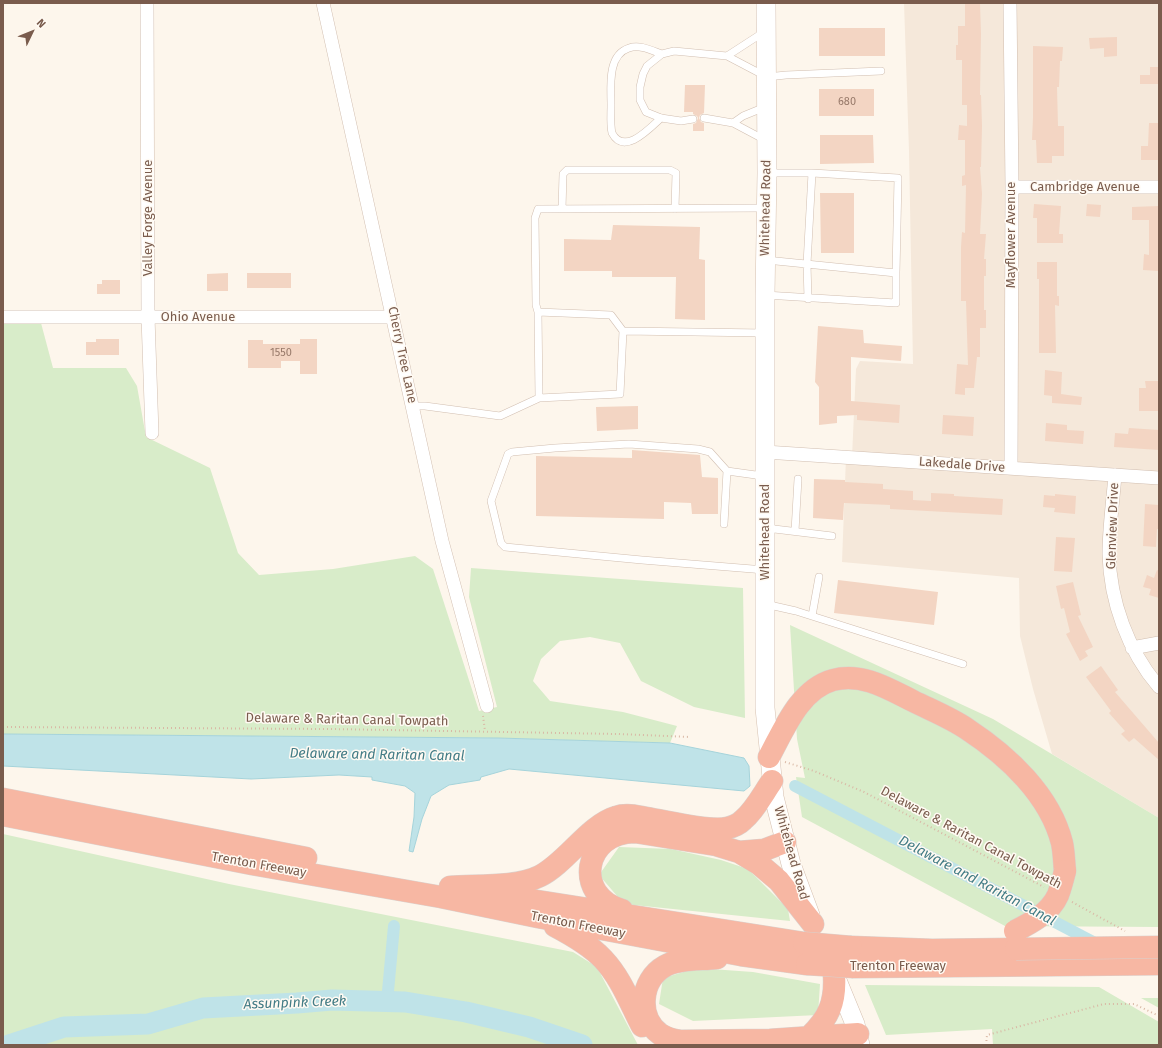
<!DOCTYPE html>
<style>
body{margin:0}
#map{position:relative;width:1162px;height:1048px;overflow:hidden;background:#fdf6ec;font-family:"Fira Sans",sans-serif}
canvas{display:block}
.frame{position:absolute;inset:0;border:4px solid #7a5c4d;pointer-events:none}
.north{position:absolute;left:12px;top:12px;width:40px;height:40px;-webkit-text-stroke:3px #fffaf3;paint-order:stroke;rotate:47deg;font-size:11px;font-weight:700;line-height:16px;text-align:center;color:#7a5c4d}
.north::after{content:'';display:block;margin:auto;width:14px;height:18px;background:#7a5c4d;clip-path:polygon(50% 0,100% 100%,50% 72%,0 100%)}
</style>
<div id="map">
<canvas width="1162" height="1048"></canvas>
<div class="frame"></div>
<div class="north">N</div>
</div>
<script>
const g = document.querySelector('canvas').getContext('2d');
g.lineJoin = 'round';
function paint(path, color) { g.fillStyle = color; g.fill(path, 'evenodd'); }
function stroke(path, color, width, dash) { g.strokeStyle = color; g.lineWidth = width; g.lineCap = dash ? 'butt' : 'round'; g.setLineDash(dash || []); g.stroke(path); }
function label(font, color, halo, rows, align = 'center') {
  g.font = font + ' "Fira Sans",sans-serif'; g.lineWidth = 3; g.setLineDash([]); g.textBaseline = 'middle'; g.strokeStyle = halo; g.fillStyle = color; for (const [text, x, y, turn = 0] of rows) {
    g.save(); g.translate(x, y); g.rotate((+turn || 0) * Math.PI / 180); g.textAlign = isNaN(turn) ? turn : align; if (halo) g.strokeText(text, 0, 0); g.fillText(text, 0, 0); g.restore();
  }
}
paint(new Path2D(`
 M904 3H1159V818L1052 754 1033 689 1020 636 1019 578 842 562 846 457H852L856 369 860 361 913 364 909 151Z`), '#f5e8da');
paint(new Path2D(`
 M41 323 53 368H126L137 386 146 437 210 468 238 553 259 575 333 569 415 556 433 569 479 711 497 707 469 597 471 568 743 588 745 718 694 707 641 681 620 643 590 637 560 641 541 659 533 681 550 701 623 712 677 726 670 743 498 738 3 734V324Z
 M790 625 993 719 1159 818V927L1005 926 802 817 796 777 805 778 797 739Z
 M3 834 229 884 573 952 597 967 638 1045H3Z
 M619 847 671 849 721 860 748 869 788 909 790 921 624 904 599 875Z
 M697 968 753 972 820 984 818 1015 693 1021 659 1004 663 978Z
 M865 985 1099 987 1159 1022V1045H993L992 1029 886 1035Z
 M1141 998H1159V1008Z`), '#d8ecc9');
const water = new Path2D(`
 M3 734 498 738 670 743 744 758 749 766 750 786 744 791 509 769 481 777 480 780 449 785 431 796 422 819 413 852 409 851 414 817 415 793 405 786 372 780V777L339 775 251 779 3 766Z`);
paint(water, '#bfe3e8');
stroke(water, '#a5d3da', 1);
stroke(new Path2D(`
 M795 786 1097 944
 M387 1002 394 926`), '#bfe3e8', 12);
stroke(new Path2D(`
 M9 1045 64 1027 148 1024 203 1008 297 1003 332 1000 405 1002 466 1012 529 1027 582 1045`), '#bfe3e8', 21);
paint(new Path2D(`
 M965 3H980L981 34 980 95H981L982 126 981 167H980L982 194 980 234H986L984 259H986V276H984V310H986V328H980V357H977L974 388H965V395L955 394 957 364 968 365 966 301H961V247L962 232 965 233 966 185 962 186V176L965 175V140H958L959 125 967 126V105H962V60H956V45H958V26H965Z
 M819 28H885V56H819Z
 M1117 37V56L1104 57V48L1090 49 1089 38Z
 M1033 46 1063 47 1062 61H1060L1059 87H1057L1058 126H1064V156H1052V163H1037L1036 140H1032L1033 118Z
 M1150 67H1159V84H1140V75H1150Z
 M685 85H705L704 113 700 115 699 118 701 122 704 123V131H693V124L696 123 698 118 697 116 693 114V112H684Z
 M819 89H874V116H819Z
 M1149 123H1159V160H1141V146H1148Z
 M820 135H873L874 163 820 164Z
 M820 193H854V253H821Z
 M1034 204 1061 206 1059 234H1063V243H1037V218H1033Z
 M1087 204 1101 205 1100 217 1086 216Z
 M1159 206V271L1143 270 1144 254 1149 255V220H1132V207Z
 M613 225 700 227 699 259 705 260V320L675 319 676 277H612V271H564V239L611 240Z
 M1037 262H1057V296H1059V306L1055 305 1056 353H1039V279H1037Z
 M228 273V291H207V274Z
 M247 273H291V288H247Z
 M102 280H120V294H97V284H102Z
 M818 326 863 330 864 343 902 346 901 361 851 357V401L900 405 899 423 857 420V415L837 416V423L819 425V387L815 382Z
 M96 339H119V355H86V342H96Z
 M300 339H317V374H300V361H281V368H248V340H263V344H300Z
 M1045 370 1062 372 1061 394 1082 397 1081 405 1052 403V396L1044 395Z
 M1145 381H1159V411H1139V388H1146Z
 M638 406V429L597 431 596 407Z
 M943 415 974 417 973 436 942 434Z
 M1046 423 1067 425V430L1084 431 1083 444 1045 441Z
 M1129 428 1159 430V450L1114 447 1115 433 1128 434Z
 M632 450 700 455 702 477 718 478V514H692L691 503 664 502V519L536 516V456L632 458Z
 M814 479 845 480V482L883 484V489L913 491V500L931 501V493L954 494V496L1003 499 1002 515 890 509V505L844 503 843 520 813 518Z
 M1055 494 1076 496 1075 514 1054 512 1055 508 1043 507 1044 495 1055 496Z
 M1145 504 1159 505V529H1157L1156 547 1143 546Z
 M1056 537 1075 538 1072 572 1054 571Z
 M1157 570 1159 571V598L1149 595 1151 589 1143 587 1147 575 1154 578Z
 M838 580 938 592 934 625 834 613Z
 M1073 582 1081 615 1078 616 1093 647 1085 651 1088 656 1080 661 1066 634 1070 632 1064 608 1061 609 1056 586Z
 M1101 666 1118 690 1115 692 1159 743V760L1134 738 1129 742 1121 734 1125 731 1109 713 1111 711 1086 677Z`), '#f3d5c3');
const service = new Path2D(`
 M727 56 767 77 786 75 881 71
 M661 118C649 129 624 156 612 133 610 124 611 114 611 105 611 87 607 55 629 48 640 44 653 51 662 54
 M704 118 733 123 765 140
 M693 119 681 121 661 118 646 112 640 100V87L643 74 647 66 662 54 674 51 727 56 764 32
 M733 123 743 116 765 107
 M562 209 563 174 567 170H670L676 173 675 209
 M766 260 896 273 898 178 812 173H768
 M765 295 896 303V273
 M808 299 807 264 812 173
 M538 312 539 398
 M765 333 623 331 611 315 538 312 536 305 535 218 538 209 766 208
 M413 406H425L500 416 539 398 620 394 623 331
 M763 476 727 471 710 452 698 449 629 444 555 448 512 452 508 454 491 501 501 543 505 547 642 560 765 570
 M724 524 727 471
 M766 528 832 536
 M795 531 798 479
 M765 604 796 611 963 664
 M812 616 819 577`);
const minor = new Path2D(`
 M147 3 148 317 152 433
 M323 3 442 541 487 706
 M1010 3 1012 187 1011 468
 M1012 187H1159
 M3 317H393
 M765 452 1159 478
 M1115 475C1113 501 1109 528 1109 554 1110 601 1128 651 1159 687
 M1132 648 1159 643`);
const secondary = new Path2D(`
 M766 3 767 173 765 295V708L774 797 791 864 810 915
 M834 973 855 1024 860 1045`);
const motorway = new Path2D(`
 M769 757C784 729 800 689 833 680 862 672 889 689 913 701 931 710 951 718 967 729 1008 756 1050 795 1062 843 1064 852 1064 862 1065 871
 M3 799 306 858
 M3 815 252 864 441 897 538 917 741 955 807 964
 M739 852 764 850 785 842
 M450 887C476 885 516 888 540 876 566 863 589 825 616 817 627 813 641 817 652 819 670 822 710 832 727 828 732 827 739 824 743 820 755 810 763 794 772 781
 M499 895 804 943
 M622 910C573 896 583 832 635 832L716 845 739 852 759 864 779 881 813 924
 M555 926C572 935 590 945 603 959 621 978 630 1003 642 1026
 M851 947 932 950 1016 949
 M717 958C701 960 679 958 665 966 640 980 637 1017 660 1034 666 1038 673 1040 680 1041L770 1040 858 1034
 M854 967 1159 964
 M809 1037C829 1018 836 1002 834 974`);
stroke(service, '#d1beb0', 8);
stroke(minor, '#d1beb0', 14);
stroke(secondary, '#d6c0b0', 20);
stroke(motorway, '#dad1cd', 23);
stroke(new Path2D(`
 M483 716 485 731
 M3 727 331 729 618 734 690 737
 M785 762 814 771 864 792 1044 887
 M1072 902 1125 931
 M986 1045 987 1035 1104 1004H1134L1159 1016`), '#d9b8a5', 2, [1, 3]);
stroke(service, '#fff', 7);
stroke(minor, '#fff', 13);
stroke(secondary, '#fff', 19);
stroke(motorway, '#f7b7a3', 22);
const motorwayBridge = new Path2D(`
 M1015 931C1031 923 1050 913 1058 895 1061 887 1063 879 1065 871
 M804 943 851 947
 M1016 949 1159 947
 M807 964 854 967`);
stroke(motorwayBridge, '#dad1cd', 23, []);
stroke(motorwayBridge, '#f7b7a3', 22);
label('11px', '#987a6a', null, [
 ["680",847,102],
 ["1550",281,353]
]);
label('13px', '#7a5c4d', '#fffaf3', [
 ["Cambridge Avenue",1085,187],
 ["Whitehead Road",766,208,-89],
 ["Valley Forge Avenue",148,218,-90],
 ["Mayflower Avenue",1011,235,-90],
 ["Ohio Avenue",198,317],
 ["Cherry Tree Lane",402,355,78],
 ["Lakedale Drive",962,465,4],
 ["Glenview Drive",1113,526,-88],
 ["Whitehead Road",765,532,-90],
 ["Delaware & Raritan Canal Towpath",347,720,1],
 ["Delaware & Raritan Canal Towpath",971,838,28],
 ["Whitehead Road",791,853,74],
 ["Trenton Freeway",259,865,10],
 ["Trenton Freeway",578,925,11],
 ["Trenton Freeway",898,966]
]);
label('italic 14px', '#437c86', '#fffaf3', [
 ["Delaware and Raritan Canal",377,755,1],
 ["Delaware and Raritan Canal",977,881,28],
 ["Assunpink Creek",295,1003,-2]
]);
</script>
